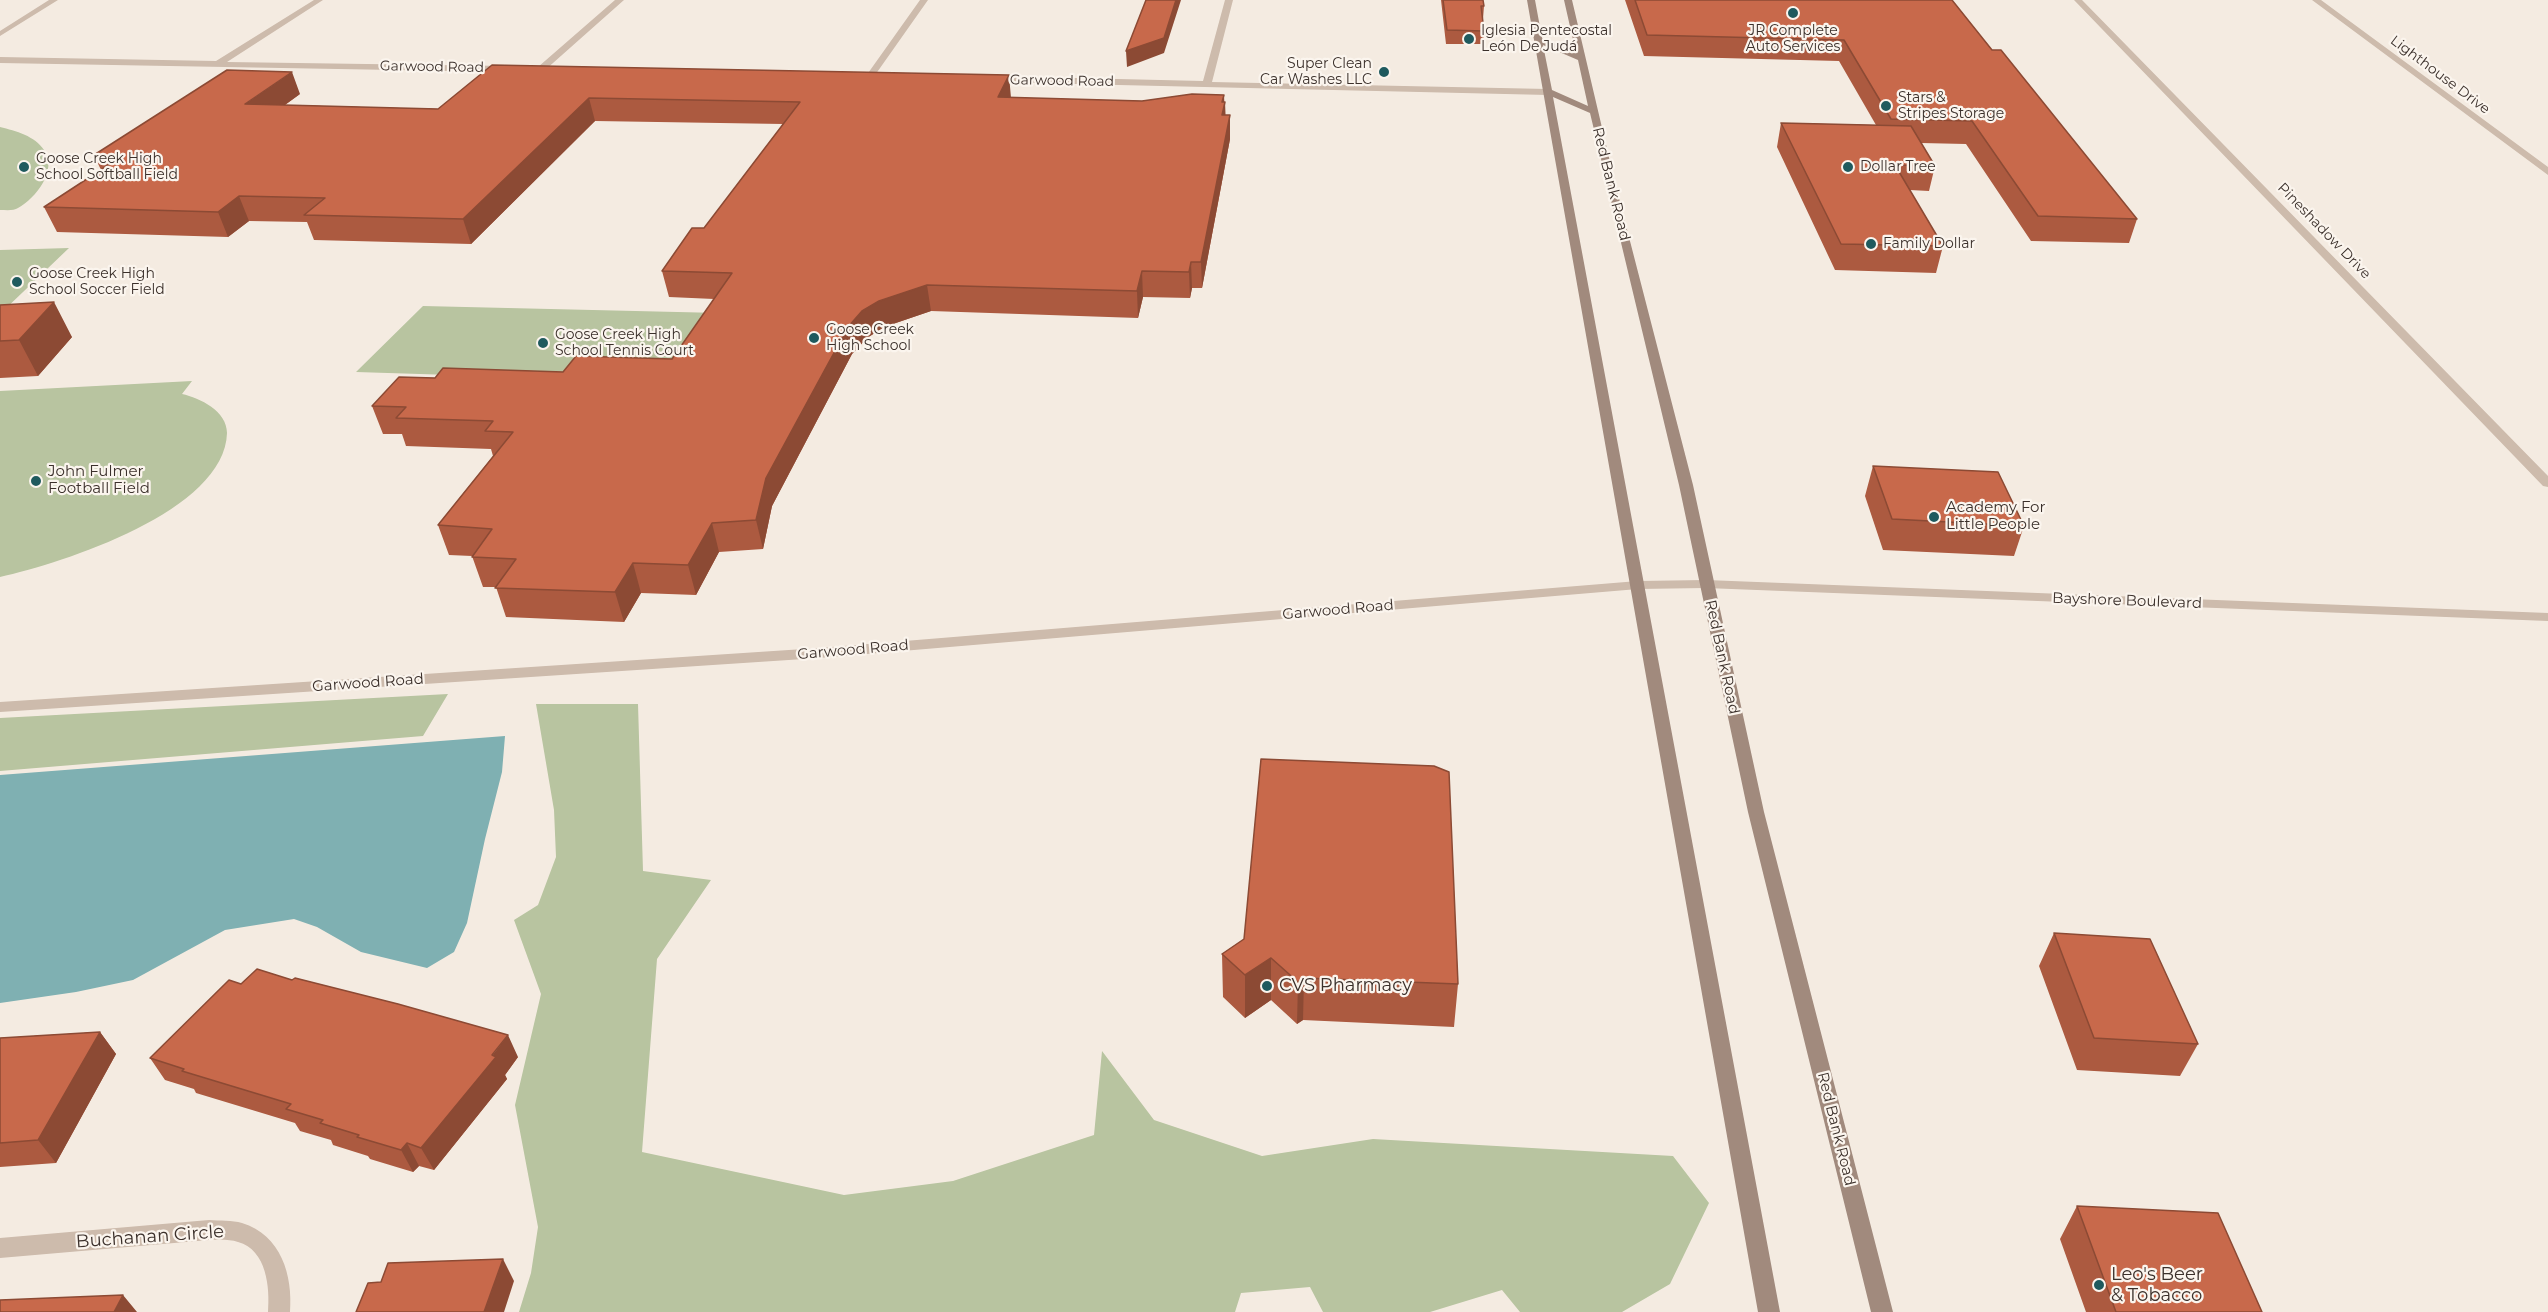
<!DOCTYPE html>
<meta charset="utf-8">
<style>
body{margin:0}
canvas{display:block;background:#f4ebe1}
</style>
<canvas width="2548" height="1312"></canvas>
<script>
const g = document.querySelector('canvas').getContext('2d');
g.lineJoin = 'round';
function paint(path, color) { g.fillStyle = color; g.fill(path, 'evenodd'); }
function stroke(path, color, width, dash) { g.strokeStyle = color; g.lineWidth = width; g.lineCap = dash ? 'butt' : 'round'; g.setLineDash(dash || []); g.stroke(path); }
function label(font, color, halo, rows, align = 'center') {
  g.font = font + ' Montserrat,sans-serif'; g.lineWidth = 4.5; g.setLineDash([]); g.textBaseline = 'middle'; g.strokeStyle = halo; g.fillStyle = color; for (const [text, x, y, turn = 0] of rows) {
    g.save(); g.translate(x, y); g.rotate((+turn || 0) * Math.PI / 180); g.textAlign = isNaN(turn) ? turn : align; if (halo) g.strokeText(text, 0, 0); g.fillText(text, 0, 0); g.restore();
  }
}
paint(new Path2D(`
 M0 127C16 131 35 136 44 150 58 170 36 198 18 208 14 211 6 210 0 210Z
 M69 248 0 314V250Z
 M423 306 720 313 674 382 356 372Z
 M192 381 182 394C200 398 227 411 227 433 225 511 63 563 0 577V391Z
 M448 694 423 736 0 771V718Z
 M536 704H638L643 871 711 880 657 959 642 1152 844 1195 953 1181 1094 1135 1102 1051 1154 1120 1262 1156 1373 1139 1673 1156 1709 1203 1670 1284 1622 1312H1520L1502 1290 1430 1312H1323L1310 1287 1241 1293 1235 1312H519L531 1273 538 1227 515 1105 541 994 514 920 538 905 556 857 554 810Z`), '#b8c4a0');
paint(new Path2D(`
 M505 736 502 772 485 839 467 923 454 952 427 968 361 952 317 927 294 919 225 930 133 980 76 992 0 1003V775Z`), '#7fb0b2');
paint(new Path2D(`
 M49 0H58L0 36V31Z
 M314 0H323L227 62 507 66 511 69 507 72 0 63V57L216 61Z
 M615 0H624L544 71H538V67Z
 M920 0H928L873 78H867L866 76Z
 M1225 0H1233L1212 82 1548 89 1552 92 1548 95 990 82 986 79 990 76 1203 81Z
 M2074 0H2082L2548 476V487L2543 486Z
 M2312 0H2321L2548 167V175Z
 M1706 580 2548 613V621L1706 588 1638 589 819 658 0 712V702L819 648 1638 581Z
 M209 1220C220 1221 232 1220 242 1223 281 1235 293 1275 290 1312H268C270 1288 267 1250 238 1242 229 1239 218 1240 209 1240L0 1258V1238Z`), '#cdbbac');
paint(new Path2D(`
 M1527 0H1535L1542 38 1576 53 1564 0H1572L1615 183 1693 485 1764 812 1893 1312H1871L1748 812 1679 485 1590 113 1553 97 1780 1312H1758ZM1543 45 1578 60 1588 106 1552 90Z`), '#a18a7d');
paint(new Path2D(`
 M1441 0H1483L1484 6 1483 19H1482L1484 31 1483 44H1446Z
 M1625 0H1952L1992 50 2137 219 2129 243 2031 241 1966 144 1921 143 1935 166 1929 191 1910 190 1943 246 1936 273 1835 270 1777 147 1781 123 1876 125 1839 61 1644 56Z
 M492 65 1011 98 1142 101 1224 95 1225 115H1230V139L1202 288H1192L1190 298 1143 297 1138 318 931 311 884 327 867 338 852 354 772 506 763 549 719 552 696 595 641 593 624 622 506 617 496 587H483L472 556 449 555 438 525 493 456 491 449 406 446 402 434H383L372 406 435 378 563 372 672 359 714 299 669 297 662 271 704 228 783 124 595 121 471 244 314 240 307 222 249 221 228 237 57 232 44 207 101 170 94 155 300 94 285 105 438 109Z
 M0 305 72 337 38 376 0 378Z
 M1873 466 2024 526 2014 556 1883 550 1865 496Z
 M2054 933 2198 1044 2180 1076 2077 1070 2039 966Z
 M1244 939 1458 984 1454 1027 1303 1020 1297 1024 1271 1000 1245 1018 1223 997 1222 954Z
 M100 1032 116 1054 56 1163 0 1167V1038Z
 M518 1057 505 1075 507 1079 434 1170 419 1166 413 1172 370 1159 368 1156 333 1145 331 1140 300 1131 295 1123 196 1093 194 1089 165 1080 150 1058Z
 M2077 1206 2262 1312H2086L2060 1239Z`), '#ac5a40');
paint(new Path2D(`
 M1176 0H1181L1164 53 1127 67 1126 51Z
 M292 72 300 94 254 127 245 104Z
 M1009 75 1011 98 998 97Z
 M1224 95V107L1225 102 1226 125 1222 139V102Z
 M589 98 595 121 471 244 463 219Z
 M1230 115V139L1202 288 1201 262Z
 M239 196 249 221 228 237 218 212Z
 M1191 262 1192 288 1190 298 1189 272Z
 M1142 271 1143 297 1138 318 1137 291Z
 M927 285 931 311 884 327 867 338 852 354 772 506 763 549 756 520 766 478 848 327 862 311 879 301Z
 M54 302 72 337 38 376 19 340Z
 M712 523 719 552 696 595 688 565Z
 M633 563 641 593 624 622 615 592Z
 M1271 958V1000L1245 1018V975Z
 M1304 978 1303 1020 1297 1024 1298 982Z
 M100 1032 116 1054 56 1163 38 1140Z
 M508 1035 518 1057 505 1075 507 1079 434 1170 421 1148Z
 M407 1143 419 1166 413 1172 401 1150Z
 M503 1259 514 1281 504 1312H484Z
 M123 1295 137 1312H114Z`), '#8c4a34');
const building = new Path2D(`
 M1146 0H1176L1164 38 1126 51Z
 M1443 0H1483L1484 6H1481L1484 31 1447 30Z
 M1635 0H1952L1992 50H2001L2137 219 2038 216 1972 121 1891 119 1844 40 1647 35Z
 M492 65 1009 75 998 97 1142 101 1192 94 1224 95 1222 102H1225L1222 115H1230L1201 262H1191L1189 272 1142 271 1137 291 927 285 879 301 862 311 848 327 766 478 756 520 712 523 688 565 633 563 615 592 495 588 516 559 472 557 492 529 438 525 513 432 485 431 493 421 396 418 406 407 372 406 399 377 435 378 443 368 563 372 576 356 672 359 732 273 662 271 692 228H704L800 102 589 98 463 219 304 215 325 198 239 196 218 212 44 207 122 156 94 155 227 70 292 72 245 104 438 109Z
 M1781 123 1911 126 1935 166 1895 165 1943 246 1841 244Z
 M54 302 19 340 0 341V305Z
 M1873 466 1998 472 2024 526 1892 519Z
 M1261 759 1434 766 1449 772 1458 984 1304 978 1298 982 1271 958 1245 975 1222 954 1244 939Z
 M2054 933 2150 939 2198 1044 2094 1038Z
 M257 969 292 980 295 978 398 1004 508 1035 492 1055 496 1057 421 1148 407 1143 401 1150 357 1137 359 1135 320 1123 323 1120 286 1109 291 1104 182 1071 184 1069 150 1058 229 980 241 984Z
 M100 1032 38 1140 0 1143V1038Z
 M2077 1206 2218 1213 2262 1312H2116Z
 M503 1259 484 1312H356L368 1283 381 1282 388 1263Z
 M123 1295 114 1312H0V1300Z`);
paint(building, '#c8694b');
stroke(building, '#8c4a34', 1.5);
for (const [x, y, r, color] of [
 [1793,13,6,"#1f5a5e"],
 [1469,39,6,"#1f5a5e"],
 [1384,72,6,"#1f5a5e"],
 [1886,106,6,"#1f5a5e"],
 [24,167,6,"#1f5a5e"],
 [1848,167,6,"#1f5a5e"],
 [1871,244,6,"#1f5a5e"],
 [17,282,6,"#1f5a5e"],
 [814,338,6,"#1f5a5e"],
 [543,343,6,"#1f5a5e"],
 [36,481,6,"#1f5a5e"],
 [1934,517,6,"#1f5a5e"],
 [1267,986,6,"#1f5a5e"],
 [2099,1285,6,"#1f5a5e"]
]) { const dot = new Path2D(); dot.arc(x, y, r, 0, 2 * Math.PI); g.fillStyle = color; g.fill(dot); stroke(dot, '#fbf5ee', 2); }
label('14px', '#3b302b', '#fbf5ee', [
 ["Iglesia Pentecostal",1481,31],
 ["León De Judá",1481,47],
 ["JR Complete",1793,31,"center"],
 ["Auto Services",1793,47,"center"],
 ["Super Clean",1372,64,"right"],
 ["Car Washes LLC",1372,80,"right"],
 ["Stars &",1898,98],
 ["Stripes Storage",1898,114],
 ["Goose Creek High",36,159],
 ["School Softball Field",36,175],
 ["Dollar Tree",1860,167],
 ["Family Dollar",1883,244],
 ["Goose Creek High",29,274],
 ["School Soccer Field",29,290],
 ["Goose Creek",826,330],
 ["High School",826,346],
 ["Goose Creek High",555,335],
 ["School Tennis Court",555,351]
], 'left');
label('14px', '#3b302b', '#fbf5ee', [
 ["Garwood Road",432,67,1],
 ["Lighthouse Drive",2440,75,37],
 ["Garwood Road",1062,81,1],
 ["Pineshadow Drive",2324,231,46]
]);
label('15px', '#3b302b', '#fbf5ee', [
 ["Red Bank Road",1611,184,76],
 ["Bayshore Boulevard",2127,601,2],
 ["Garwood Road",1338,610,-5],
 ["Garwood Road",853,650,-5],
 ["Red Bank Road",1722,657,78],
 ["Garwood Road",368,683,-4],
 ["Red Bank Road",1836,1129,76]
]);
label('15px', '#3b302b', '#fbf5ee', [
 ["John Fulmer",48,472],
 ["Football Field",48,489],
 ["Academy For",1946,508],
 ["Little People",1946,525]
], 'left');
label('18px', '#3b302b', '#fbf5ee', [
 ["CVS Pharmacy",1279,986],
 ["Leo's Beer",2111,1275],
 ["& Tobacco",2111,1296]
], 'left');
label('18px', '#3b302b', '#fbf5ee', [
 ["Buchanan Circle",150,1237,-4]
]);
</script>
